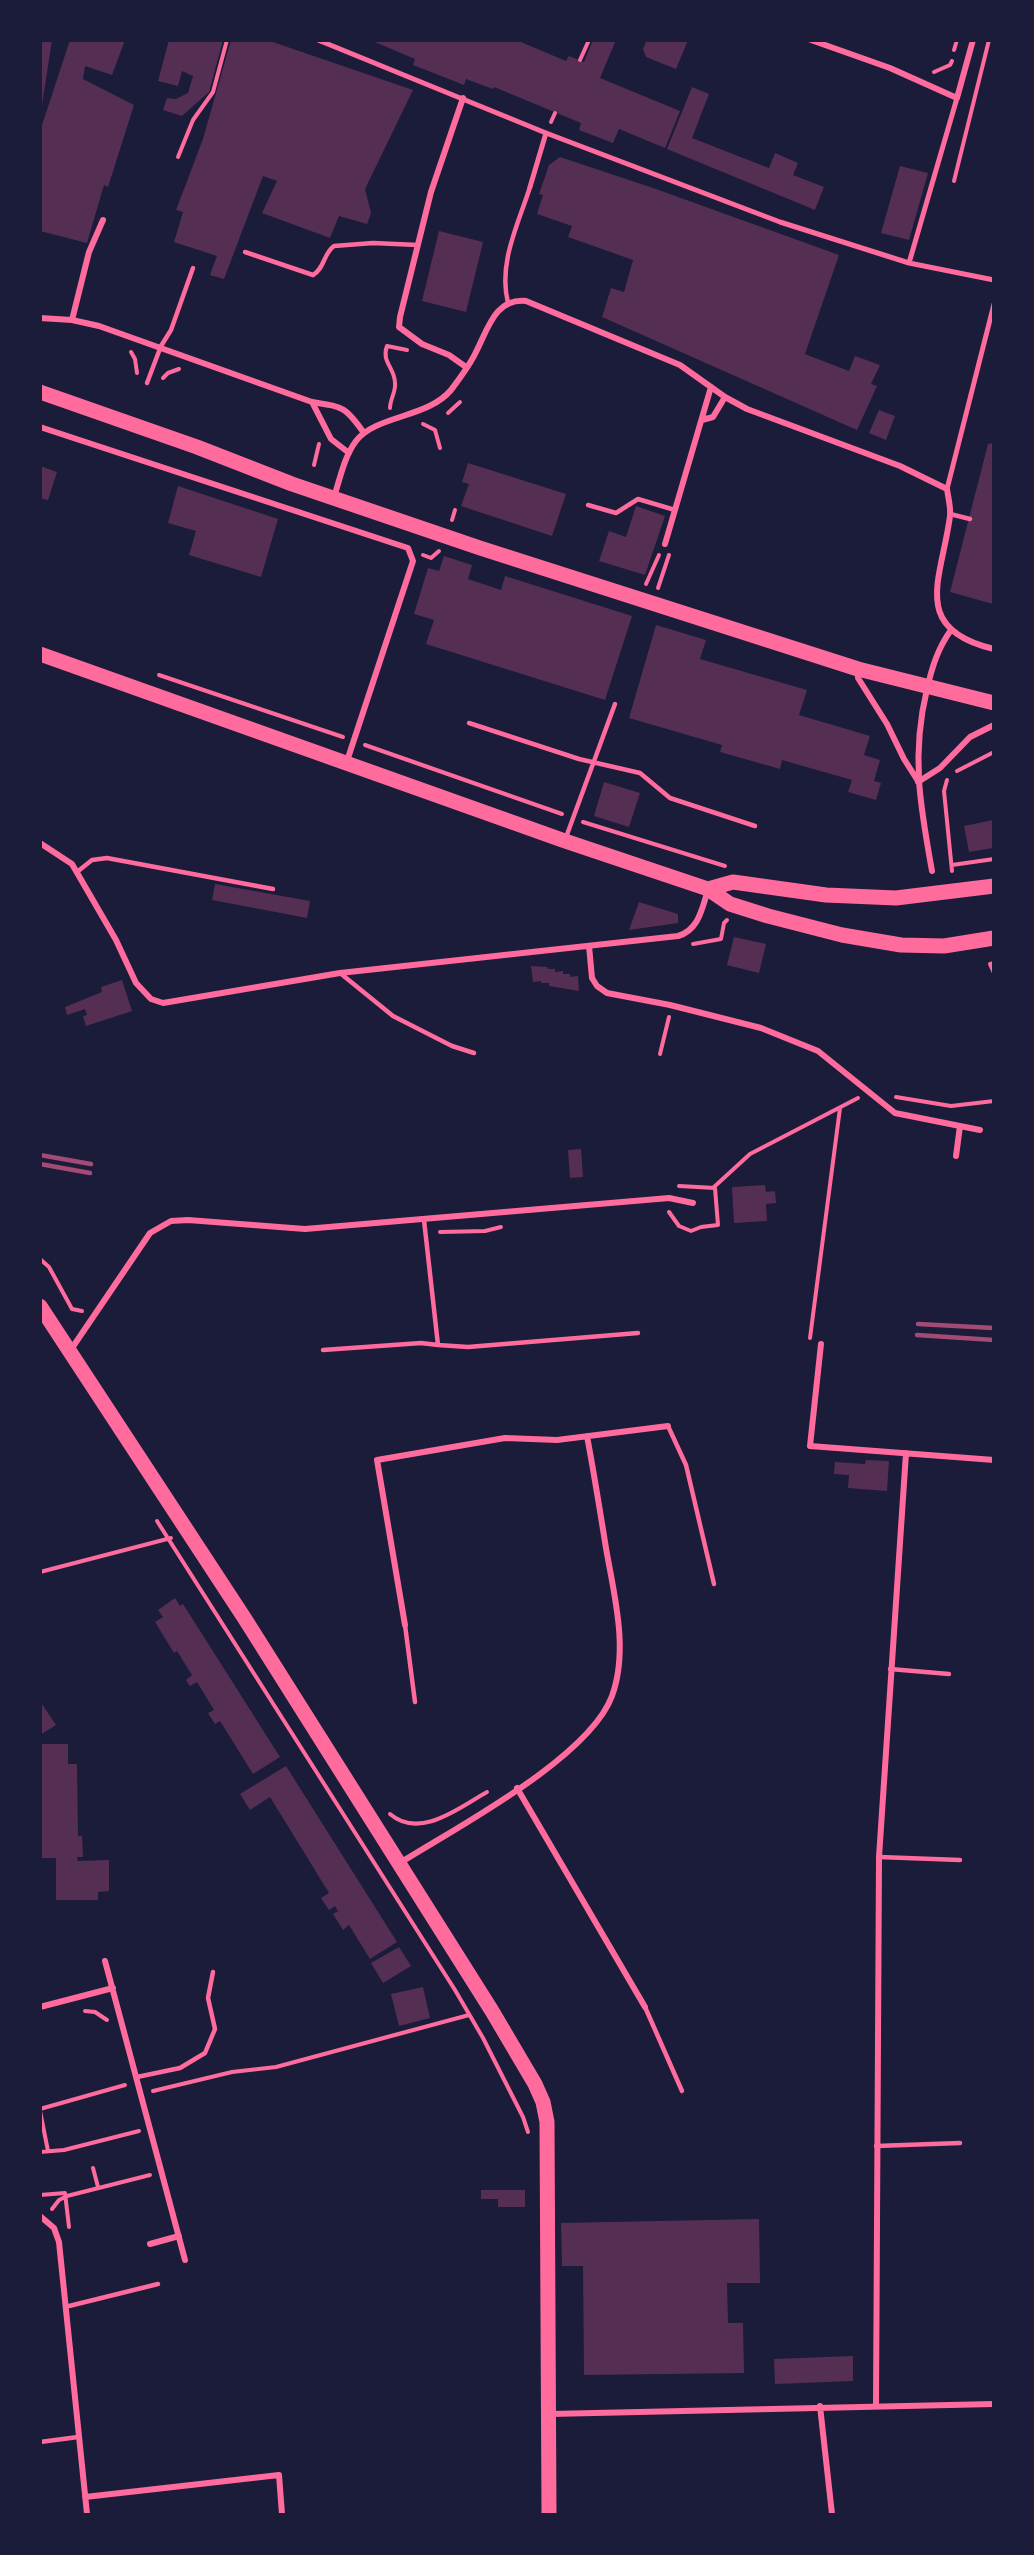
<!DOCTYPE html>
<style>
body{margin:0}
#map{position:relative;width:1034px;height:2555px;overflow:hidden;background:#1b1b3a;font-family:"Source Serif 4",serif}
canvas{display:block}
.frame{position:absolute;inset:0;border:42px solid #1b1b3a;pointer-events:none}
</style>
<div id="map">
<canvas width="1034" height="2555"></canvas>
<div class="frame"></div>
</div>
<script>
const g = document.querySelector('canvas').getContext('2d');
g.lineJoin = 'round';
function paint(path, color) { g.fillStyle = color; g.fill(path, 'evenodd'); }
function stroke(path, color, width, dash) { g.strokeStyle = color; g.lineWidth = width; g.lineCap = dash ? 'butt' : 'round'; g.setLineDash(dash || []); g.stroke(path); }
paint(new Path2D(`
 M40 40H52L42 105H40Z
 M70 40H125L112 75 85 66 83 79 134 105 108 187 104 185 87 243 40 231V131Z
 M169 40H223L209 92 182 116 163 110 167 98 176 99 188 93 193 76 182 71 178 86 158 81Z
 M231 40H267L413 90 365 189 371 213 367 224 339 216 330 238 262 213 277 181 263 176 224 279 210 275 217 256 174 242 183 212 176 210 203 139Z
 M370 40H516L566 61 569 56 584 62 593 40H616L600 78 680 111 665 148 619 129 613 143 579 130 581 123 494 87 493 89 466 79 464 85 413 65 415 59Z
 M647 40H688L676 69 646 57 643 49Z
 M692 87 709 94 692 138 769 168 775 153 798 163 793 175 824 187 815 210 667 149Z
 M560 157 656 189 839 255 805 354 849 371 855 356 880 365 871 384 877 386 857 430 602 317 611 288 624 292 633 260 568 237 572 226 537 214 543 195 539 194 549 165Z
 M900 166 928 173 909 240 881 233Z
 M439 231 483 242 466 312 422 301Z
 M879 410 895 416 886 440 869 433Z
 M993 443V604L950 592 988 444Z
 M468 463 566 494 552 536 461 506 469 484 462 482Z
 M40 466 57 472 48 500 40 498Z
 M178 486 278 519 261 577 189 555 196 531 168 523Z
 M636 506 665 516 645 575 599 561 609 531 626 537Z
 M444 556 472 565 468 579 501 590 505 576 632 616 605 700 426 644 434 620 414 614 428 568 439 571Z
 M656 625 706 640 700 659 807 690 799 715 870 736 864 755 880 760 874 781 881 783 876 800 848 792 852 780 782 760 780 769 720 752 722 745 629 718Z
 M604 782 640 793 629 827 594 816Z
 M993 820V848L969 852 964 826Z
 M215 884 310 901 307 918 212 900Z
 M639 902 678 914V923L629 930Z
 M734 937 766 944 759 973 727 965Z
 M531 966 547 967 548 969H555V972L563 971V974H570V977L578 976 579 991 549 986V983H541V981L533 982Z
 M122 980 132 1011 86 1026 83 1016 87 1015 85 1009 67 1015 65 1007 102 992 101 987Z
 M581 1149 583 1177 570 1178 568 1150Z
 M765 1185 766 1192 775 1191 776 1203 766 1204 767 1221 734 1223 732 1187Z
 M866 1460 889 1461 887 1491 848 1488 849 1475 834 1474 835 1462 865 1464Z
 M175 1598 180 1606 183 1604 280 1757 253 1774 220 1721 215 1724 208 1713 214 1710 197 1682 190 1686 186 1680 192 1675 177 1651 174 1653 155 1622 163 1617 158 1610Z
 M40 1701 56 1725 40 1735Z
 M40 1744H68V1764H77L78 1836H82L83 1857H77L78 1861 109 1860V1891L98 1892V1900H56V1858H40Z
 M286 1766 397 1942 370 1959 349 1925 343 1930 333 1914 338 1911 335 1906 329 1910 321 1898 329 1893 270 1797 250 1810 240 1794Z
 M399 1947 411 1966 383 1983 371 1963Z
 M423 1987 430 2018 399 2026 391 1994Z
 M481 2190H525V2207H498V2199H481Z
 M759 2219 760 2283H727L728 2323H743L744 2373 584 2375 583 2266H562L561 2223Z
 M853 2356V2381L775 2384 774 2359Z`), '#542f53');
stroke(new Path2D(`
 M954 50 957 40
 M580 60 589 40
 M934 72 950 65 952 61
 M551 122 555 113
 M178 157 193 120 213 92 227 40
 M954 181 989 40
 M131 352 135 359 137 373
 M163 378 168 373 179 369
 M390 408C390 399 396 392 395 383 395 368 381 362 387 346L407 350
 M448 413 460 402
 M423 424 435 430 440 448
 M314 465 319 444
 M452 520 455 510
 M423 555 431 558 439 551
 M646 584 659 555
 M658 588 669 555
 M159 675 343 737
 M365 745 562 814
 M957 771 994 752
 M947 780 944 791 952 871
 M583 822 725 866
 M952 865 994 859
 M693 944 721 939 724 923 727 920
 M994 963 990 964 994 973
 M660 1054 669 1017
 M896 1097 951 1106 994 1101
 M714 1187 750 1154 858 1098
 M669 1212 679 1226 691 1231 701 1227 718 1225 715 1188 679 1186
 M440 1232 485 1231 501 1227
 M40 1259 49 1267 72 1309 82 1311
 M810 1338 840 1108
 M157 1521 455 1990 483 2038 523 2117 528 2132
 M40 1572 171 1538
 M390 1814C420 1840 460 1807 487 1792
 M85 2011 95 2012 107 2020
 M153 2091 232 2072 276 2067 469 2015
 M40 2109 125 2085
 M40 2111 48 2151
 M40 2152 64 2150 139 2131
 M93 2168 98 2187
 M40 2195 65 2193 69 2227
 M52 2209 59 2200 67 2196 150 2175`), '#ff6b9d', 4);
stroke(new Path2D(`
 M245 252 313 275C325 268 323 254 334 246L373 243 418 245
 M508 303C498 263 518 225 530 187
 M147 383 161 346 171 330 193 268
 M588 505 616 513 638 499 675 510
 M950 514 970 519
 M469 723 579 759 640 773 670 798 755 826
 M565 840 615 704
 M77 872 92 860 107 858 273 889
 M340 973 393 1016 452 1046 474 1053
 M438 1345 468 1347 638 1333
 M323 1350 421 1343 438 1345 424 1220
 M668 1426 686 1465 714 1584
 M405 1625 415 1702
 M890 1669 949 1674
 M879 1857 960 1860
 M645 2007 682 2091
 M137 2077 180 2068 205 2053 215 2029 208 1998 213 1972
 M876 2146 960 2143
 M65 2307 158 2284
 M40 2442 78 2437`), '#ff6b9d', 4.5);
stroke(new Path2D(`
 M318 40 546 133 780 222 909 263 994 280
 M530 187 546 133
 M909 263 957 98
 M947 489 994 304`), '#ff6b9d', 5);
stroke(new Path2D(`
 M811 40 890 68 957 98 973 40
 M463 98 431 192 400 317 399 327 422 344 449 355 466 367
 M40 318 72 320 99 326 312 402C343 407 345 406 364 433
 M72 320 89 252 103 220
 M312 402 331 439 349 453
 M702 420 713 417 725 397
 M40 427 408 548 413 561 347 761
 M334 497C340 479 344 457 356 441 376 415 428 418 451 390 460 378 470 365 476 352 488 329 495 298 526 301L680 365 725 397 747 409 900 466 947 489C948 497 951 507 950 516 942 578 909 629 994 649
 M665 544 711 387
 M858 670V678L887 724 904 759 918 781
 M918 782 940 768 970 737 994 725
 M40 843 72 864 116 940 136 983 151 999 163 1003 340 973 678 936C699 930 702 908 708 890
 M932 871C920 805 911 755 927 689 932 667 938 648 951 630
 M589 946 592 978 597 986 607 993 670 1005 761 1028 818 1051 895 1113 980 1130
 M956 1156 960 1126
 M821 1344 810 1446 994 1460
 M70 1351 150 1233 171 1221 188 1220 305 1229 669 1198 693 1203
 M405 1625 377 1460 505 1438 557 1440 668 1426
 M517 1788 645 2007
 M400 1863C457 1827 589 1758 612 1696 629 1649 614 1595 606 1548 600 1511 594 1473 587 1436
 M105 1961 185 2260
 M40 2007 113 1988
 M40 2216 54 2228 59 2242 87 2514
 M150 2244 179 2236
 M876 2405 879 1857 906 1453
 M820 2406 832 2514
 M550 2414 994 2404
 M85 2497 279 2475 282 2514`), '#ff6b9d', 6);
stroke(new Path2D(`
 M40 392 197 447 292 484 480 548 858 669 994 703
 M40 654 565 841 708 889 730 904 768 916 842 935 901 945 944 946 994 938
 M708 889 733 882 826 895 896 898 994 886
 M40 1306 245 1619 492 2011 535 2084 543 2102 547 2122 549 2514`), '#ff6b9d', 15);
stroke(new Path2D(`
 M40 1155 91 1164
 M40 1164 90 1173
 M918 1324 994 1328
 M917 1335 994 1340`), '#a44b75', 4.5);
</script>
